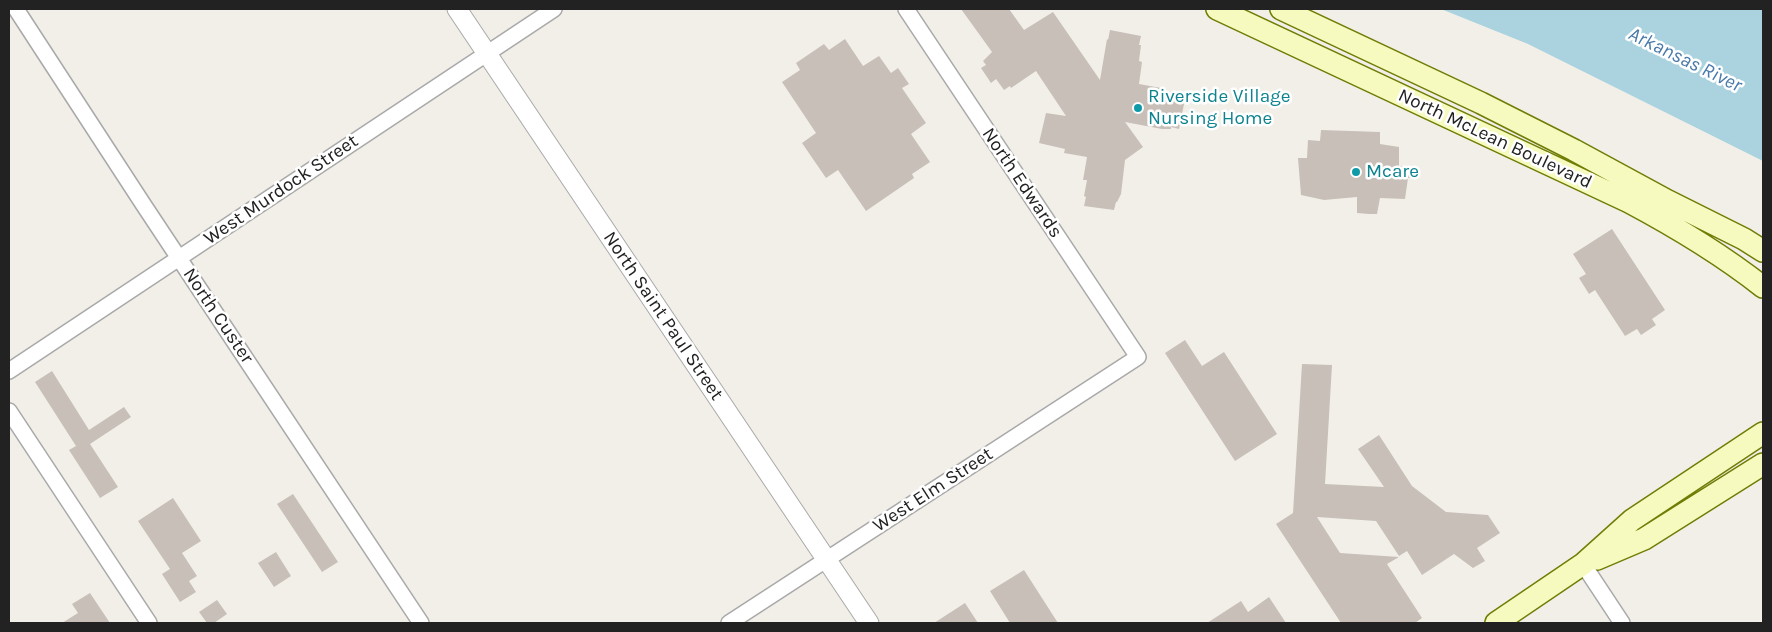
<!DOCTYPE html>
<style>
body{margin:0}
#map{position:relative;width:1772px;height:632px;overflow:hidden;background:#f2efe9;font-family:Karla,sans-serif}
canvas{display:block}
.frame{position:absolute;inset:0;border:10px solid #222;pointer-events:none}
</style>
<div id="map">
<canvas width="1772" height="632"></canvas>
<div class="frame"></div>
</div>
<script>
const g = document.querySelector('canvas').getContext('2d');
g.lineJoin = 'round';
function paint(path, color) { g.fillStyle = color; g.fill(path, 'evenodd'); }
function stroke(path, color, width, dash) { g.strokeStyle = color; g.lineWidth = width; g.lineCap = dash ? 'butt' : 'round'; g.setLineDash(dash || []); g.stroke(path); }
function label(font, color, halo, rows, align = 'center') {
  g.font = font + ' Karla,sans-serif'; g.lineWidth = 5; g.setLineDash([]); g.textBaseline = 'middle'; g.strokeStyle = halo; g.fillStyle = color; for (const [text, x, y, turn = 0] of rows) {
    g.save(); g.translate(x, y); g.rotate((+turn || 0) * Math.PI / 180); g.textAlign = isNaN(turn) ? turn : align; if (halo) g.strokeText(text, 0, 0); g.fillText(text, 0, 0); g.restore();
  }
}
paint(new Path2D(`
 M1441 9H1763V161L1528 44Z`), '#aad3df');
paint(new Path2D(`
 M961 9H1009L1024 30 1053 12 1100 80 1107 39 1108 40 1110 30 1141 36 1139 45H1141L1139 61 1142 62 1139 84 1161 88 1160 92 1177 95 1176 97 1185 99 1179 129 1171 127V129H1162L1125 122 1143 147 1125 160 1121 194 1117 202H1116L1114 210 1084 206 1086 197 1084 196 1087 180H1083L1087 157 1064 153 1065 149 1039 143 1046 113 1066 116 1036 71 1011 88 1010 86 1004 90 996 79 991 83 981 68 986 65 983 61 992 52Z
 M845 39 863 66 879 56 891 73 898 68 909 84 902 88 926 123 911 134 930 162 912 174 914 178 866 211 838 170 826 178 802 143 816 133 782 82 800 70 796 63 824 44 829 50Z
 M1321 130 1380 132V144L1399 147V166L1413 167 1414 178H1408L1405 199 1380 198 1377 214H1369L1357 213V197L1324 200 1301 195 1298 158H1307L1308 140 1320 141Z
 M1612 229 1665 310 1652 319 1656 325 1641 335 1637 329 1625 336 1595 290 1589 294 1579 278 1586 274 1573 254Z
 M1185 340 1202 366 1224 352 1277 434 1235 461 1165 353Z
 M1302 364 1332 365 1325 484 1384 487 1358 449 1379 435 1412 486 1446 512 1488 515 1500 533 1477 548 1485 561 1473 568 1454 554 1422 575 1407 551 1399 556 1376 521 1317 517 1340 553 1399 557 1387 564 1422 618 1415 623H1341L1276 524 1293 513Z
 M52 371 89 430 124 407 131 417 90 444 118 487 100 498 69 450 76 446 35 382Z
 M293 494 338 562 322 572 277 504Z
 M173 498 201 541 182 553 197 576 189 581 196 592 180 602 162 574 170 569 138 521Z
 M276 552 291 576 274 587 258 563Z
 M1024 570 1058 623H1010L990 591Z
 M90 593 110 623H62L78 613 72 604Z
 M1269 597 1286 623H1207L1241 601 1248 612Z
 M217 600 227 614 214 623H207L199 612Z
 M965 603 978 623H934Z`), '#c7bfb8');
const minor = new Path2D(`
 M16 9 143 204 421 623
 M9 371 554 9
 M9 411 149 623
 M1583 564 1622 623
 M729 623 1138 357 906 9`);
const tertiary = new Path2D(`
 M457 9 869 623`);
const secondary = new Path2D(`
 M1217 9 1629 202C1676 227 1721 254 1763 287
 M1281 9 1481 103 1574 150 1668 201 1744 239 1763 251
 M1597 559 1644 539 1763 464
 M1496 623 1583 564 1632 520 1763 433`);
stroke(minor, '#a9a9a9', 18);
stroke(tertiary, '#a9a9a9', 21);
stroke(secondary, '#707d05', 24);
stroke(minor, '#fff', 15);
stroke(tertiary, '#fff', 19);
stroke(secondary, '#f7fabf', 21);
for (const [x, y, r, color] of [
 [1138,108,5,"#0f9aa8"],
 [1356,172,5,"#0f9aa8"]
]) { const dot = new Path2D(); dot.arc(x, y, r, 0, 2 * Math.PI); g.fillStyle = color; g.fill(dot); stroke(dot, '#fff', 2); }
label('19px', '#0d838f', '#fff', [
 ["Riverside Village",1148,97],
 ["Nursing Home",1148,119],
 ["Mcare",1366,172]
], 'left');
label('19px', '#222', '#fff', [
 ["North McLean Boulevard",1495,139,25],
 ["North Edwards",1022,183,56],
 ["West Murdock Street",281,190,-34],
 ["North Custer",218,316,56],
 ["North Saint Paul Street",663,316,56],
 ["West Elm Street",933,490,-33]
]);
label('italic 20px', '#4a7aab', '#fff', [
 ["Arkansas River",1685,60,26]
]);
</script>
